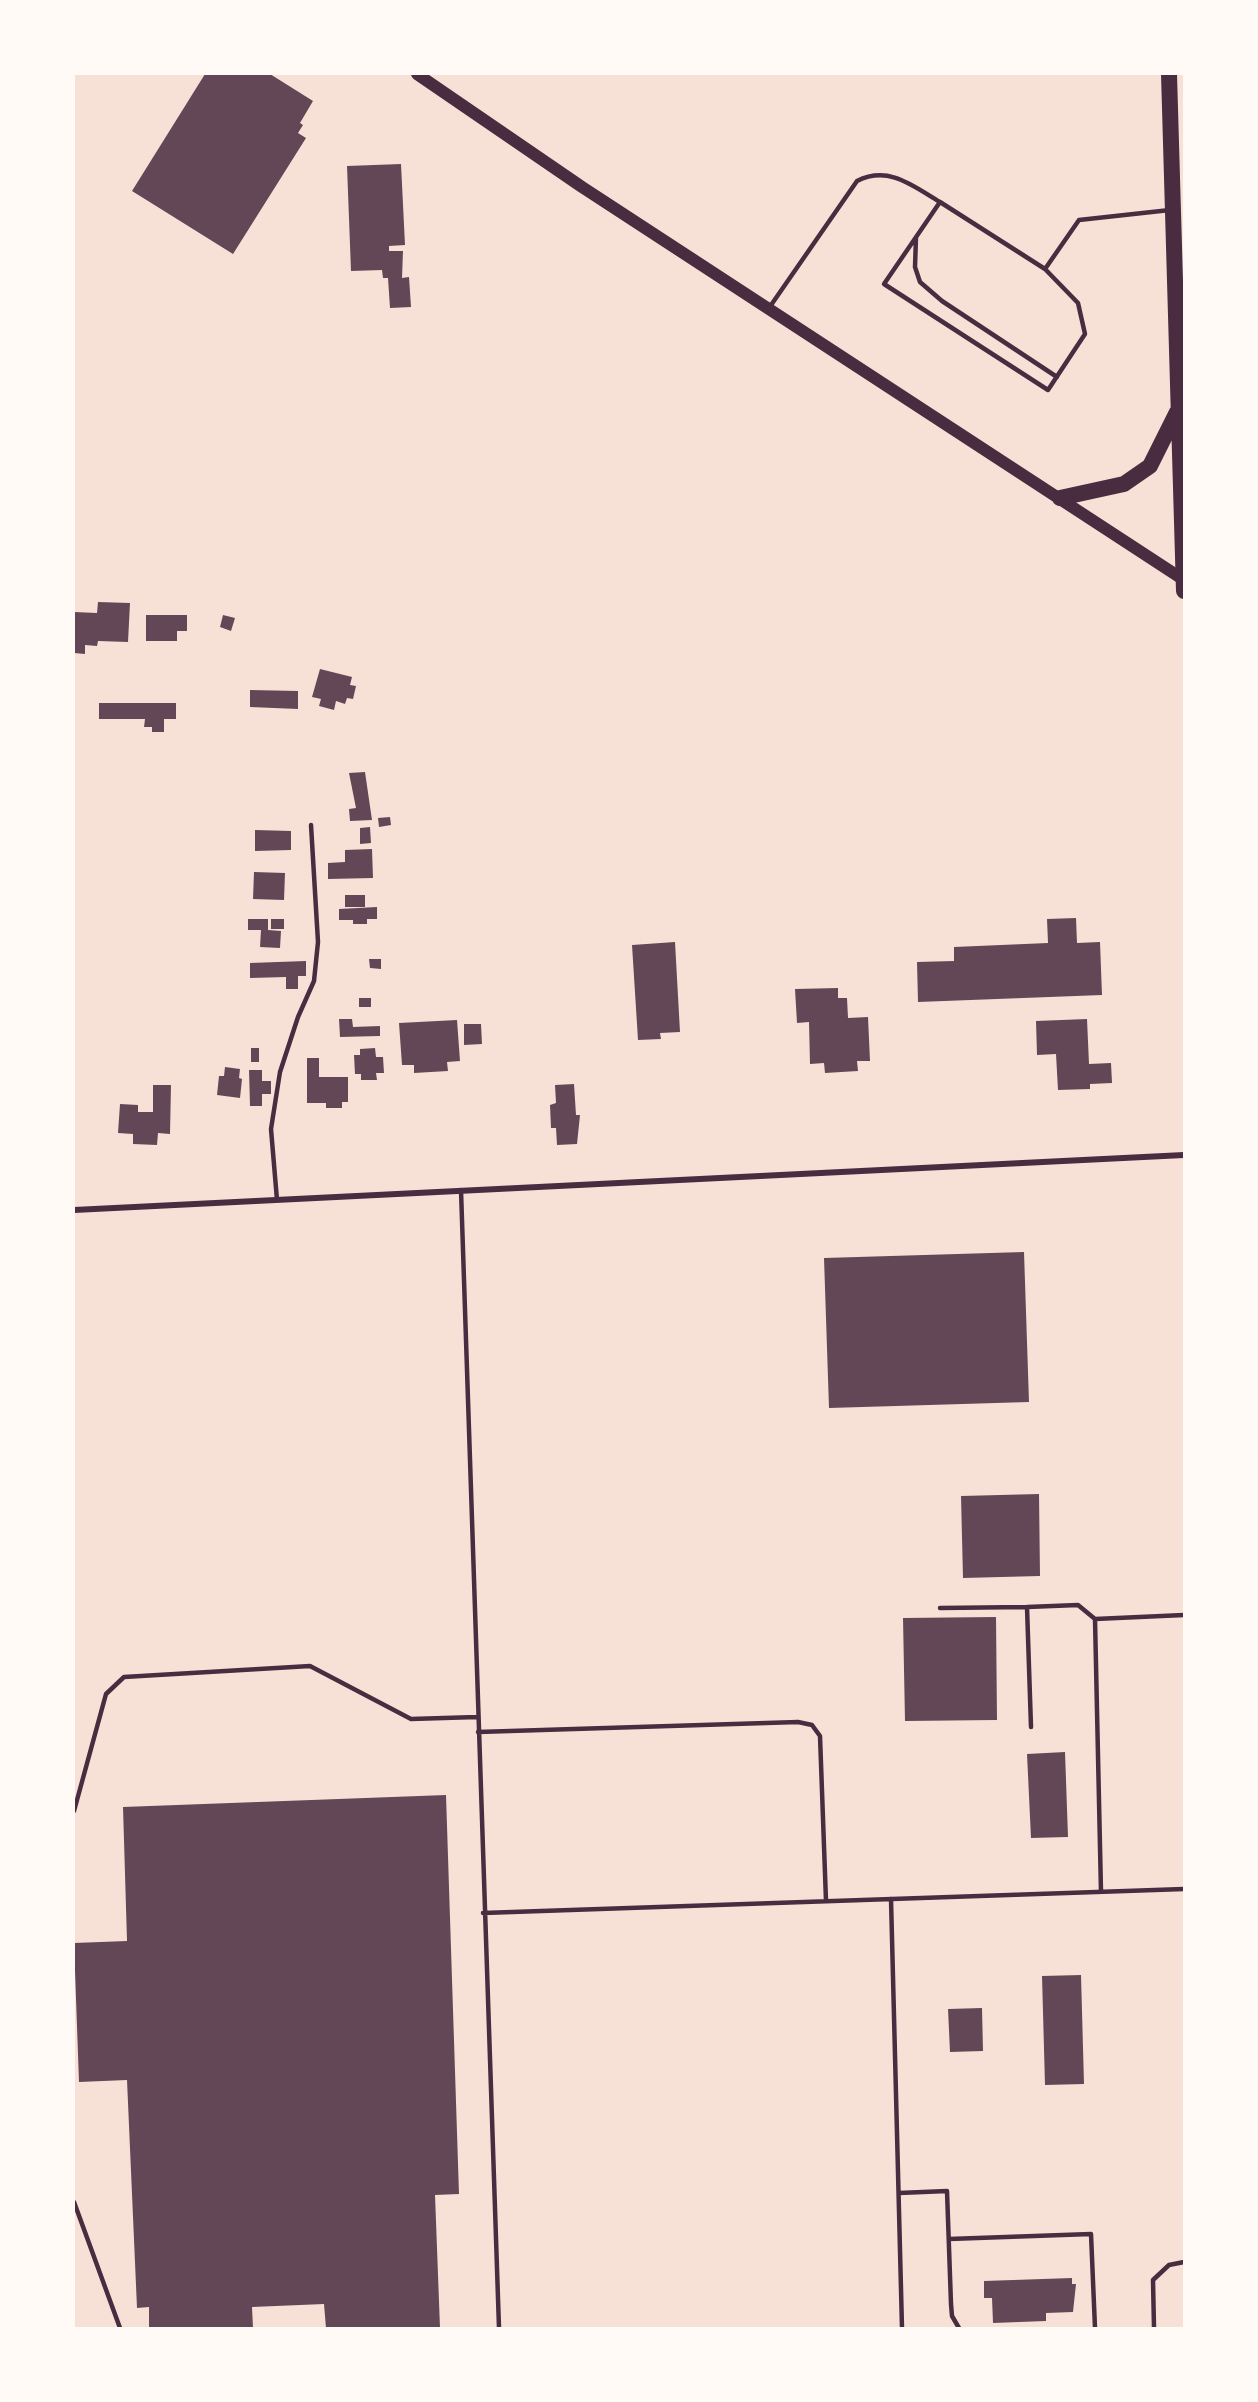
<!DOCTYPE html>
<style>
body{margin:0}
#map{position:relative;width:1258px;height:2402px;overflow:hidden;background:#f7e1d7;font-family:"IBM Plex Sans",sans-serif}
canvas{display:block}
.frame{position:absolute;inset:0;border:75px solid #fffaf5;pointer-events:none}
</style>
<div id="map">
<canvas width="1258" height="2402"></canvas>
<div class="frame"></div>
</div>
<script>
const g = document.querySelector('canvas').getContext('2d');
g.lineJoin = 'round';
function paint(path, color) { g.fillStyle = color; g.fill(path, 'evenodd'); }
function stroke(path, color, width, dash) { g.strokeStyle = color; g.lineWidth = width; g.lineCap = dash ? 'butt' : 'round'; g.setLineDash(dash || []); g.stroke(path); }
paint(new Path2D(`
 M205 74H270L313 101 300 123 303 125 298 133 306 138 233 254 132 191Z
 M401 164 405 245 389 246V251H403L402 278 409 277 411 307 390 308 388 278H383L382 270 351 271 347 166Z
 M98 602 130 603 128 642 98 641 97 646 85 645V654L74 653V612L97 613Z
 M146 615H187V631H177V641H146Z
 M223 615 235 618 231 631 220 627Z
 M320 669 352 677 350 685 356 686 353 699 347 698 345 704 336 701 334 710 319 706 321 699 312 697Z
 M250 690 298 691V709L250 707Z
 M99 703H176V719H164V732H152V727H144L145 719H99Z
 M365 772 372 820 350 821 349 809 356 808 349 773Z
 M390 817 391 825 379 827 378 818Z
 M370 827 371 843 360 844V828Z
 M255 830 291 831V850L255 851Z
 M372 849 373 878 328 879V863L345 862V850Z
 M254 872 285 873 284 900 253 899Z
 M345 895H365V907H345Z
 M377 907V919H367V924H353V920H339V909Z
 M1076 918 1077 943 1100 942 1102 995 918 1002 917 962 954 961V947L1048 943 1047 919Z
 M248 919H268V930L281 931 280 948 260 947 261 930H248Z
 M271 919H284V929H271Z
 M675 942 680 1032 660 1033 661 1039 638 1040 632 945Z
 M369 959H381V969L370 968Z
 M306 961V976H298V989H286V977L250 978V963Z
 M838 988V998H847L848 1018 868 1017 870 1061H857L858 1071 825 1073 824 1063 810 1064 809 1022 797 1023 795 989Z
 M359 998H371V1007H359Z
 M339 1019H352L353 1027 380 1026V1036L340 1037Z
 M1087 1019 1089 1064 1111 1063 1112 1083 1090 1084V1089L1058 1090 1056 1054 1037 1055 1036 1021Z
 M457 1020 460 1061 447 1062 448 1071 414 1073V1065H402L399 1023Z
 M464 1024H481L482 1044 464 1045Z
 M251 1048H259V1062H251Z
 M375 1048 376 1057H383L384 1073H376L377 1080H361V1074H355L354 1055H360V1049Z
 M307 1058H319V1077H348V1102H342V1108H326V1103H307Z
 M225 1067 240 1069 239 1078 242 1079 240 1098 217 1095 219 1076H224Z
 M249 1070H262V1081H271V1094H262V1106H250Z
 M574 1084 576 1115H580L577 1144 557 1145 556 1128H551L550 1105 556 1103 555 1085Z
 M153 1085H171L170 1134 158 1133 157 1145 133 1144V1134L118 1133 120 1104 138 1105V1112H153Z
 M1024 1252 1029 1402 829 1408 824 1258Z
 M1039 1494 1040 1576 963 1578 961 1496Z
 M996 1617 997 1720 905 1721 903 1618Z
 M1065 1752 1068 1837 1031 1838 1027 1754Z
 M446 1795 459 2194 435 2195 440 2328H326L324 2304 252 2307 253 2328H149V2307L137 2308 127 2080 79 2082 74 1943 127 1941 123 1807Z
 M1081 1975 1084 2084 1045 2085 1042 1976Z
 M982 2008 983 2051 950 2052 948 2009Z
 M1072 2278V2284H1076L1073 2312 1046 2313V2321L993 2323 992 2298H984V2281Z`), '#644757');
stroke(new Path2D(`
 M916 237 915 267 920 282 942 301 1057 377
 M1045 269 940 202 884 284 1048 390 1085 334 1078 303 1045 269 1079 220 1170 210
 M769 308 857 181C889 165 913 186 940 202
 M461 1190 499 2328
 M277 1200 271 1129 280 1072 298 1017 314 981 318 942 311 825
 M940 1608 1027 1607
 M1031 1727 1027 1607 1078 1605 1095 1619
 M478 1732 798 1722 812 1725 820 1736 826 1901
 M74 1811 106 1694 124 1677 310 1666 411 1719 477 1717
 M1101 1892 1095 1619 1184 1615
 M891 1899 902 2328
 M483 1913 1184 1889
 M899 2193 947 2191 951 2304 952 2316 959 2328
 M74 2202 120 2328
 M949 2239 1091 2234 1095 2328
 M1154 2328 1153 2280 1169 2265 1184 2262`), '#4a2c40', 4.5);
stroke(new Path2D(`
 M74 1210 1184 1155`), '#4a2c40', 6);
stroke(new Path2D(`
 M417 74 582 187 1184 580`), '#4a2c40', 12);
stroke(new Path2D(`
 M1169 74 1184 591
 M1060 498 1124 484 1150 466 1177 412`), '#4a2c40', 16);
</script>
